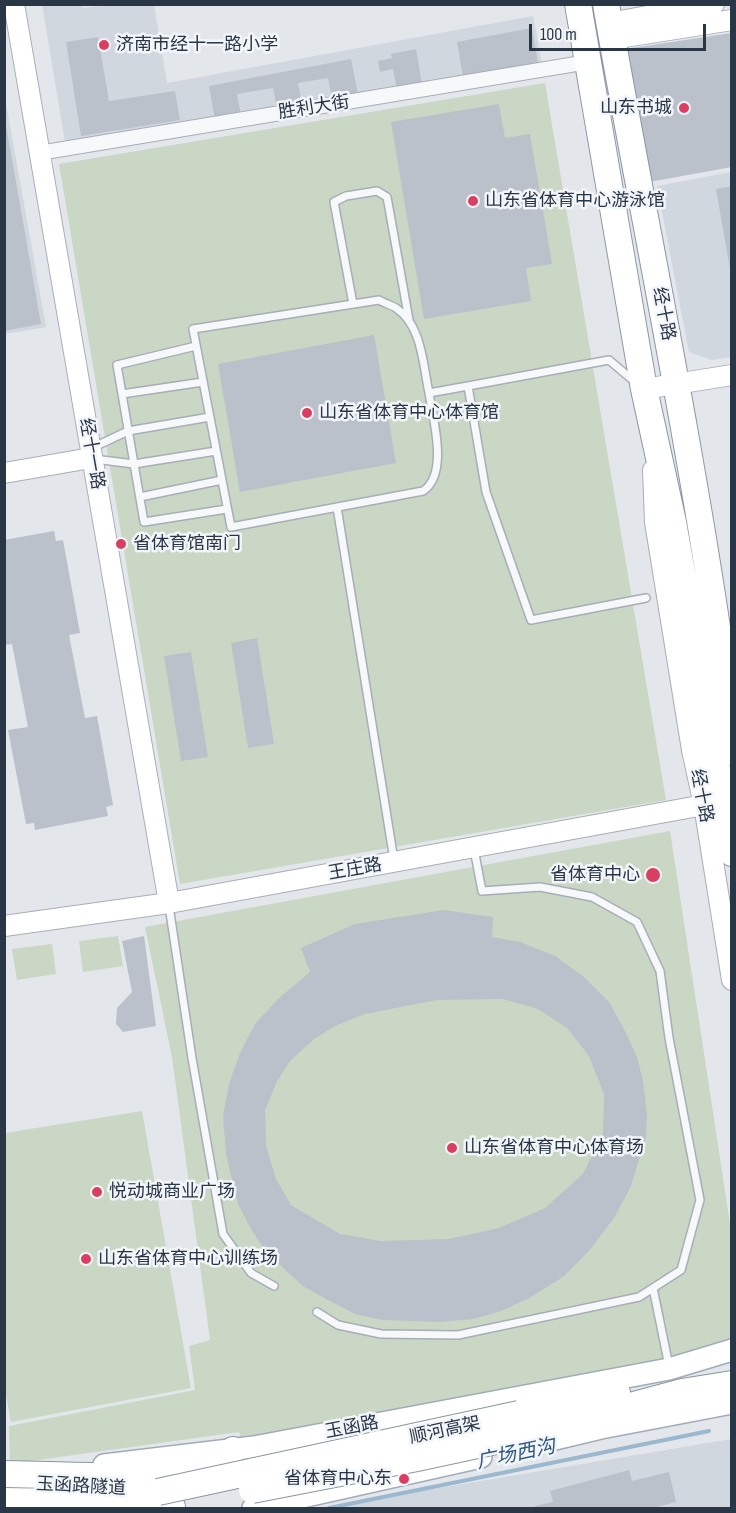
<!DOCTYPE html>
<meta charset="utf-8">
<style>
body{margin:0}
#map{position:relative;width:736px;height:1513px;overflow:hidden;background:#e3e7ec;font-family:"Sofia Sans Condensed",sans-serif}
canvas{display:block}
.frame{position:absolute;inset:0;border:6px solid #293646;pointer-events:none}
.scale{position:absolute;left:529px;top:24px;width:177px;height:27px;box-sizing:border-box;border:3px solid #293646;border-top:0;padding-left:8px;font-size:18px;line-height:21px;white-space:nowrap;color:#293646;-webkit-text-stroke:4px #f3f6f9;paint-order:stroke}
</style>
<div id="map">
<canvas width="736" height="1513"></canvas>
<div class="frame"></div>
<div class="scale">100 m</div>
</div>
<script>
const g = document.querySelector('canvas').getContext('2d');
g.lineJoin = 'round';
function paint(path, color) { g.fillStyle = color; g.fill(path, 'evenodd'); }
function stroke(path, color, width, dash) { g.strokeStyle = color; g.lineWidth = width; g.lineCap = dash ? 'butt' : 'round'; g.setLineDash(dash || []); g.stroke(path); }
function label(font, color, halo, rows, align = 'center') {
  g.font = font + ' "Sofia Sans Condensed","Noto Sans SC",sans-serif'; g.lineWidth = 5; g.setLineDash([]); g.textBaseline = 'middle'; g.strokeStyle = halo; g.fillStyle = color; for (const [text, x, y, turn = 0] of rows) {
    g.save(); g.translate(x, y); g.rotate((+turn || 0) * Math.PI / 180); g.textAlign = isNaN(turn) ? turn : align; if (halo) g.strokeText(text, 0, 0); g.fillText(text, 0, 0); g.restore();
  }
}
paint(new Path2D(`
 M42 5H82L83 8 107 5H154L167 83 533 16 542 64 65 142Z
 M4 92 46 327 5 334H4Z
 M731 172V357L712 360 689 352 657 186Z
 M731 1439V1508H320Z`), '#d1d7df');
paint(new Path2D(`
 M545 83 666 800 180 884 59 164Z
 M670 831 731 1230V1346L242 1442 239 1432 17 1463 10 1462 9 1426 195 1390 189 1346 210 1340 172 1057 145 927Z
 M118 936 123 966 83 972 79 941Z
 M52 944 56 974 17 980 12 949Z
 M142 1111 191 1388 11 1422 4 1385 5 1133Z`), '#cad7c4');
stroke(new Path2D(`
 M329 1508 709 1431`), '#9cb8cf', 4);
paint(new Path2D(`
 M532 28 538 63 463 77 457 42Z
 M732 33V167L649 182 625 49Z
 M98 37 109 101 175 91 180 120 81 136 66 42Z
 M416 49 422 84 397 89 393 69 380 72 378 61 392 58 391 54Z
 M351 59 358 94 332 98 328 78 298 83 302 104 277 109 273 88 237 94 241 116 215 120 209 86Z
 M499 104 505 138 530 134 552 264 526 268 531 301 424 319 391 122Z
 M4 114 41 324 4 331Z
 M732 186V269H730L716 189Z
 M374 335 396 463 240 492 218 364Z
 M54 531 56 541 63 540 80 633 69 635 85 718 97 716 113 805 106 807 108 816 35 830 34 823 26 824 8 730 28 727 12 644 4 645V540Z
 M257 638 274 744 248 748 231 643Z
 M191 652 208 757 181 761 164 656Z
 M444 910 493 917 492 937 520 942 555 956 584 977 609 1002 626 1033 637 1057 643 1081 647 1114 646 1138 630 1188 614 1218 588 1252 563 1277 529 1298 501 1311 473 1319 440 1322 383 1320 355 1314 328 1300 303 1286 266 1252 251 1229 238 1204 226 1154 223 1116 229 1084 240 1053 255 1024 278 999 310 972 301 948 355 924ZM503 999 538 1009 567 1028 589 1056 604 1094 603 1133 583 1174 545 1208 499 1228 449 1239 381 1241 340 1234 291 1205 276 1179 266 1146 265 1111 277 1081 291 1060 314 1039 337 1025 365 1014 437 1000Z
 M144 936 156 1026 123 1032 116 1024 117 1008 132 992 122 941Z
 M629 1470 632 1481 669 1472 676 1502 652 1508H536L535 1506 553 1502 550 1491Z`), '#bac1cb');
const lane = new Path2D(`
 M353 304 334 202 346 196 377 191 387 197 409 320
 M196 346 117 365 144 522 227 509
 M635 382 609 360 468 386 486 492 531 620 646 598
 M429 393C433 419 449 474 423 491L231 527 193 329 379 300C384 303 391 305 396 308 422 325 423 365 429 393L468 386
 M122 394 203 382
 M94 447 128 431 210 417
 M94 459 134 464 216 451
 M140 497 222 480
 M337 507 394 860
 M169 906 192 1058 223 1234 251 1273 274 1286
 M653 1288 669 1366
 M317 1312 338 1325 381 1334 458 1335 639 1297 681 1270 700 1200 669 1038 660 971 637 922 592 897 540 887 482 891 474 849`);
const street = new Path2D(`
 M39 153 588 62`);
const secondary = new Path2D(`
 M14 4 169 903
 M609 23 714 4
 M612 39 732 20
 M644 389 732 375
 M653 470 655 522 692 750 704 805 732 980
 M4 473 91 458
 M4 926 169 903 704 805`);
const primary = new Path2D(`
 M534 1444 601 1428 732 1403
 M104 1465 254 1447 669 1369 732 1350
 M253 1508 481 1457`);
const highway = new Path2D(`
 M578 4 644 389 673 522 732 853
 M606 4C642 210 685 415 716 621 723 665 724 709 732 752
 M519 1414 617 1393
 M519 1436 682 1392 732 1384
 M4 1474C49 1474 192 1484 224 1460 227 1457 230 1453 233 1450
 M4 1501C56 1503 107 1499 158 1492
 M158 1508 172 1507`);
stroke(lane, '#a7aeb7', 10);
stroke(street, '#a7aeb7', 16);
stroke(secondary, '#a7aeb7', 22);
stroke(primary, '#a1acb9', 24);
stroke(highway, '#8996a4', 28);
stroke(lane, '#f6f8fa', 7);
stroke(street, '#f6f8fa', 14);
stroke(secondary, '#fff', 20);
stroke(primary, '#fff', 21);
stroke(highway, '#fff', 26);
const highwayBridge = new Path2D(`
 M252 1490 417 1458 519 1436
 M158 1492 519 1414`);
stroke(highwayBridge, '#8996a4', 28, []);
stroke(highwayBridge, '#fff', 26);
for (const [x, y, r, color] of [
 [104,45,6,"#da3f61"],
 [684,108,6,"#da3f61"],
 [473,201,6,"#da3f61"],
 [307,413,6,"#da3f61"],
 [121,544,6,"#da3f61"],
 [653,875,8,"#da3f61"],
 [452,1148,6,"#da3f61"],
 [97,1192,6,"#da3f61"],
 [86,1259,6,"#da3f61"],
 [404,1479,6,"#da3f61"]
]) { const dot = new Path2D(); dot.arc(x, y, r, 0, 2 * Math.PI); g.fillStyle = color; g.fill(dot); stroke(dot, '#f3f6f9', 2); }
label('18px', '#293646', '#f3f6f9', [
 ["济南市经十一路小学",116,45],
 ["山东书城",672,108,"right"],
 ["山东省体育中心游泳馆",485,201],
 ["山东省体育中心体育馆",319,413],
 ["省体育馆南门",133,544],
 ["省体育中心",640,875,"right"],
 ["山东省体育中心体育场",464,1148],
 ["悦动城商业广场",109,1192],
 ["山东省体育中心训练场",98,1259],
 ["省体育中心东",392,1479,"right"]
], 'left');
label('18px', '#293646', '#f3f6f9', [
 ["胜利大街",314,108,-9],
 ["经十路",663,314,79],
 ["经十一路",91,454,80],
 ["经十路",701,796,79],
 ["王庄路",355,870,-10],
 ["玉函路",352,1428,-11],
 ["顺河高架",445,1431,-12],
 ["玉函路隧道",81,1487,3]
]);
label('italic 20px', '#2f587e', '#f3f6f9', [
 ["广场西沟",516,1455,-12]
]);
</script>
